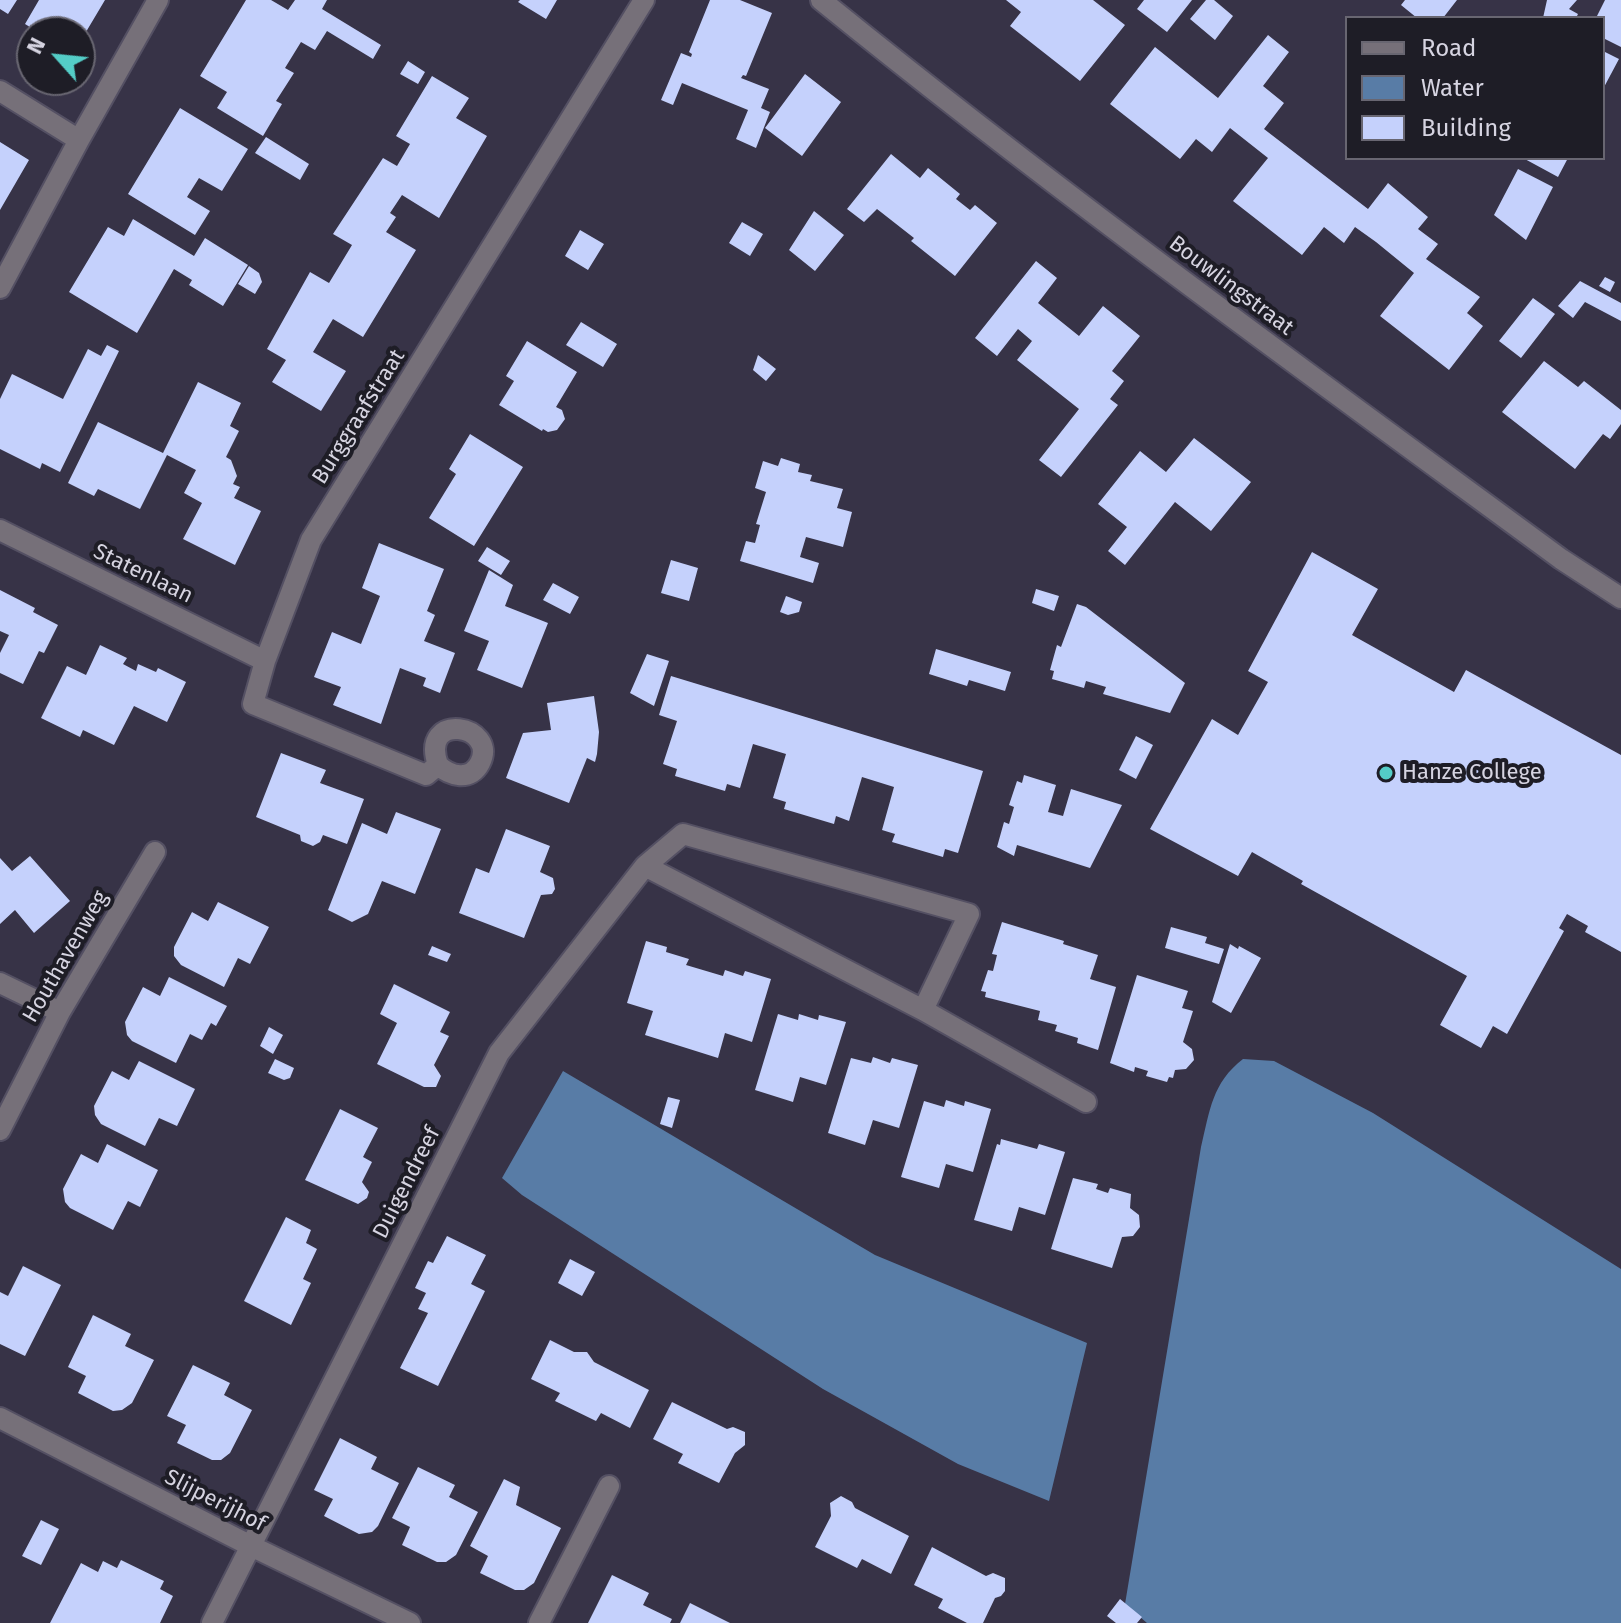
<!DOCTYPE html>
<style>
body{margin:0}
#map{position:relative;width:1621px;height:1623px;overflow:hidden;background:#373347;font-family:"Fira Sans",sans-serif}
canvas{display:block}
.legend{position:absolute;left:1345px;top:16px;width:260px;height:144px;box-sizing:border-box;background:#1e1d26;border:2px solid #686671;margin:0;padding:10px 14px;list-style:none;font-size:24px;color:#d6d4e1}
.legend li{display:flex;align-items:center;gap:16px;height:40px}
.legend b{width:40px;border:2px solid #686671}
.north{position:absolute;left:16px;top:16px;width:80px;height:80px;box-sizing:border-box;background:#1e1d26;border:2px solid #686671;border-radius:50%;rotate:297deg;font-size:22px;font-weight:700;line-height:32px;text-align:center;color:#d6d4e1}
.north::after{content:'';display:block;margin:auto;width:28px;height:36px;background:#54cdc7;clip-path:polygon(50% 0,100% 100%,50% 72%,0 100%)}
</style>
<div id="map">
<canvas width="1621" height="1623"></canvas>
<ul class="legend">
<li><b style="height:10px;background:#767079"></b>Road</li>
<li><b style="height:22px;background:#587ca6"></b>Water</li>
<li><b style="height:22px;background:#c5d1fc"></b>Building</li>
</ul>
<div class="north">N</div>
</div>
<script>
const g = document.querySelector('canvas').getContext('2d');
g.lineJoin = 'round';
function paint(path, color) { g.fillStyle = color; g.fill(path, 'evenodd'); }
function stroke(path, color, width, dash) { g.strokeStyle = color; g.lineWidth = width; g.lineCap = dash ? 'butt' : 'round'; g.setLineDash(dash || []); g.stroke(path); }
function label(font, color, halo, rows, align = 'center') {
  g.font = font + ' "Fira Sans",sans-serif'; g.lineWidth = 8; g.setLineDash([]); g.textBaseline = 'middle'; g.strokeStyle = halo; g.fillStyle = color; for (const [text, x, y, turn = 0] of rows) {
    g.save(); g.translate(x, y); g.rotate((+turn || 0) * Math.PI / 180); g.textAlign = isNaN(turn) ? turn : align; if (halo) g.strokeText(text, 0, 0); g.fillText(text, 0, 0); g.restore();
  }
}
paint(new Path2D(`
 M1243 1059 1274 1061 1373 1113 1621 1269V1623H1147L1125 1604 1201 1147C1210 1110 1212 1083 1243 1059Z
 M563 1071 875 1255 1087 1343 1049 1501 958 1464 823 1389 522 1195 502 1178Z`), '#587ca6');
paint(new Path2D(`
 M0 0H17L8 14 0 9Z
 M39 0H105L80 42V32H38L25 24Z
 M246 0H271L288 10 295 0H327L322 9 381 45 373 59 327 31 315 50 301 42 285 68 294 73 276 101 282 104 263 136 217 108 227 92 200 76Z
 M520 0H557L546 19 518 2Z
 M710 0H740L772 13 746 76 743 75 741 78 769 89 761 108 770 112 756 148 736 139 748 110 682 83 673 105 661 100 681 53 691 57 692 54 689 52Z
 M1006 0H1093L1125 25 1080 81 1010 26 1021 12Z
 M1144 0H1192L1167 32 1137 9Z
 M1206 0H1214L1233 16 1215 40 1190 19Z
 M1405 0H1457L1443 18H1417L1401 5Z
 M1547 0H1577L1569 9 1578 14 1576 18H1543Z
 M1605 0H1621V47L1603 38V18H1596Z
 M1268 35 1289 52 1263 86 1284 103 1264 129 1368 209 1388 183 1428 217 1418 229 1438 244 1426 259 1480 297 1467 313 1483 326 1449 370 1380 316 1414 273 1376 242 1355 227 1344 243 1324 227 1302 255 1233 201 1268 158 1230 128 1212 152 1196 139 1180 159 1110 104 1155 47 1218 98Z
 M1603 51 1619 59 1603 89Z
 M408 61 425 72 418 84 400 74Z
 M805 74 841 102 802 156 765 128Z
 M432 76 469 98 456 118 487 136 439 218 402 195 390 213 396 217 386 232 416 250 363 337 333 319 313 352 346 371 321 411 272 382 286 360 267 349 310 272 329 283 352 245 333 234 383 158 397 166 410 144 396 136Z
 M180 108 248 149 222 191 199 178 187 197 210 211 195 235 128 194Z
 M266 137 309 164 300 180 255 153Z
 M0 142 29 160 0 210Z
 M891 154 920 178 928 168 960 194 956 199 970 210 975 205 997 223 955 276 911 241 914 238 877 209 864 222 847 209Z
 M1523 158H1568L1558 177Z
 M1518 169 1553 187 1526 240 1494 215Z
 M814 211 844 235 815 271 789 250Z
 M133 219 194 256 205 238 248 265 223 306 189 285 192 280 174 269 137 333 69 292 108 227 124 236Z
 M742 222 763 234 750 256 729 243Z
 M580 230 604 244 588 270 565 256Z
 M1036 261 1057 278 1038 303 1079 336 1103 306 1140 336 1112 371 1124 381 1110 399 1118 405 1061 477 1039 460 1079 409 1017 360 1032 341 1018 329 997 356 975 338Z
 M249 266 259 273 262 282 255 294 238 284Z
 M1605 277 1615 282 1610 292 1599 286Z
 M1580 281 1621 303V321L1585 302 1573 318 1558 306Z
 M1533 298 1555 314 1521 358 1499 341Z
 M581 322 617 344 603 367 566 345Z
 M527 341 577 372 556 407 562 410 565 419 557 430 548 432 543 429 542 431 499 405 514 381 506 376Z
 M107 345 119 351 60 472 42 463 40 469 0 449V399L12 374 63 399 88 349 101 356Z
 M758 355 776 369 766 381 753 370Z
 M1544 361 1578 387 1584 381 1621 410V424L1610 439 1603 434 1575 469 1502 412Z
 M198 382 241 403 230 426 239 431 226 457 231 460 237 476 233 484 240 487 234 498 261 511 235 565 183 539 202 503 184 493 196 470 167 455 140 509 98 489 94 496 68 483 98 422 163 453Z
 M470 434 523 467 474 546 429 518 456 474 449 469Z
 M1194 438 1251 482 1211 531 1175 502 1125 565 1108 551 1127 527 1098 504 1140 451 1166 472Z
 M781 458 800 464 798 472 812 475 810 481 843 489 837 508 852 512 843 547 806 537 800 557 819 563 813 583 740 561 746 541 755 543 760 525 756 524 766 492 755 488 763 461 778 466Z
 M379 543 444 569 427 611 435 615 424 641 455 653 440 693 423 686 426 678 400 668 381 724 333 705 341 687 314 677 332 632 361 644 380 596 362 588Z
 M487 547 510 561 501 575 478 561Z
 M1312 552 1378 589 1352 635 1454 692 1466 670 1621 755V952L1585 932 1588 926 1567 914 1559 928 1564 931 1507 1034 1493 1026 1481 1048 1440 1025 1467 976 1301 884 1303 881 1252 852 1238 876 1150 829 1212 719 1238 735 1268 682 1248 671Z
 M671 560 698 568 689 601 661 593Z
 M489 570 513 585 505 606 548 623 522 688 477 670 489 641 464 631Z
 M553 583 579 597 570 614 543 600Z
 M1036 589 1059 596 1054 611 1032 603Z
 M0 590 35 608 33 612 58 625 44 653 39 651 23 684 0 673V653L9 635 0 631Z
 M786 596 802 602 799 612 788 615 780 612Z
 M1077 604 1086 607 1185 683 1170 713 1103 694 1106 687 1086 681 1084 688 1052 679 1054 671 1050 670 1057 645 1061 647Z
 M100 645 127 658 123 664 136 671 138 664 156 672 158 668 186 682 167 722 134 706 114 745 83 730 80 737 41 718 67 666 86 675Z
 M936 649 1011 672 1005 691 969 680 967 686 929 674Z
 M647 654 669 661 654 706 630 693Z
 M671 676 983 771 958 853 945 849 943 857 892 842 895 834 882 830 894 787 862 777 849 821 836 816 834 824 784 809 786 802 773 798 786 754 753 744 740 788 727 784 725 791 675 776 677 769 663 764 677 721 659 715Z
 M594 696 599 732 597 754 595 762 587 758 569 803 506 778 523 733 551 730 547 703Z
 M1136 736 1153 745 1136 779 1119 770Z
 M281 753 326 770 320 783 364 799 347 844 323 835 320 842 313 846 301 841 300 835 256 817Z
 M1024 775 1056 785 1048 812 1063 816 1071 789 1122 805 1090 868 1017 845 1014 856 997 847 1004 822 1009 824 1014 807 1009 805 1017 781 1022 783Z
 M396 812 441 829 415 894 382 881 368 914 352 922 328 910 362 823 387 834Z
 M506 829 550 846 540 872 553 878 555 889 552 894 541 895 524 938 459 913 476 868 489 873Z
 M30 856 70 901 34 933 15 910 0 924V858L12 871Z
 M218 902 269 927 250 964 238 958 224 987 181 965 174 956V947L192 912 208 921Z
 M1002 922 1064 941 1063 944 1098 955 1090 979 1116 987 1098 1050 1077 1043 1078 1038 1055 1031 1057 1025 1038 1020 1040 1011 985 997 986 992 981 991 988 970 993 971 997 955 992 954Z
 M1171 927 1207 937 1205 943 1224 949 1219 964 1165 948Z
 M646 941 667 947 666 952 689 959 686 965 723 976 725 970 743 976 745 971 771 979 752 1042 725 1033 718 1058 645 1035 653 1011 627 1003Z
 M1230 944 1238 949 1239 946 1261 958 1231 1013 1212 1002Z
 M432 946 451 954 447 962 428 955Z
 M1137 975 1188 991 1182 1008 1193 1011 1183 1042 1192 1049 1194 1060 1186 1069 1175 1070 1173 1078 1169 1077 1167 1082 1146 1076 1148 1071 1135 1067 1134 1072 1110 1063Z
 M169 977 227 1006 216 1026 211 1023 202 1040 190 1034 176 1063 132 1041 127 1035 125 1022 143 987 160 996Z
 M394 984 450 1012 440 1032 449 1036 434 1065 441 1076 436 1087H424L377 1064 397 1023 380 1014Z
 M778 1014 798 1020 799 1014 818 1020 819 1015 846 1022 826 1085 800 1077 793 1102 755 1090Z
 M269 1027 283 1035 273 1054 260 1046Z
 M873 1057 890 1063 892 1058 918 1065 899 1128 873 1120 865 1145 828 1133 851 1058 871 1063Z
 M275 1059 294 1068 290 1078 284 1080 268 1073Z
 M139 1061 195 1089 177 1126 159 1118 145 1146 101 1124 95 1115 94 1106 112 1071 129 1080Z
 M668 1097 680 1100 672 1128 660 1124Z
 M946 1100 964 1106 965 1101 991 1109 973 1172 946 1164 939 1188 901 1177 924 1101 944 1107Z
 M340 1109 378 1128 363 1157 372 1162 362 1182 369 1192 367 1198 358 1204 305 1180Z
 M1001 1139 1037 1149 1039 1144 1065 1152 1045 1215 1019 1207 1012 1231 974 1220 997 1144 1000 1145Z
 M107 1144 158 1170 140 1207 128 1201 113 1230 70 1208 65 1202 63 1189 81 1154 98 1163Z
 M1073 1178 1098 1184 1096 1189 1108 1193 1110 1188 1131 1194 1130 1208 1139 1215 1140 1227 1133 1236 1122 1237 1112 1268 1051 1249Z
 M286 1217 311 1230 306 1243 317 1249 303 1279 311 1283 291 1325 244 1301Z
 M447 1236 486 1255 471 1284 485 1291 438 1386 400 1368 428 1313 418 1309 426 1293 415 1288 428 1261 433 1263Z
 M570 1259 595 1272 582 1296 558 1283Z
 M23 1266 61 1285 25 1356 0 1344V1292L8 1296Z
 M93 1315 131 1334 125 1346 154 1360 132 1403 122 1410 113 1411 78 1393 86 1376 68 1367Z
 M550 1340 574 1352H587L594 1362 649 1390 630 1428 601 1413 596 1421 555 1401 560 1393 531 1379Z
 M193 1365 230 1383 224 1395 252 1410 230 1453 221 1460H212L177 1443 186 1425 167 1416Z
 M672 1402 727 1429 733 1427 745 1432V1445L735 1453 719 1483 678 1463 683 1454 653 1439Z
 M340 1438 377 1457 371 1469 399 1483 378 1526 372 1532 359 1534 324 1516 333 1499 314 1490Z
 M418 1467 455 1485 449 1497 478 1512 456 1555 446 1562H437L402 1545 410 1527 392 1518Z
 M504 1479 520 1487 516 1505 561 1528 534 1583 524 1590H515L480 1573 488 1556 470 1546Z
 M841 1496 852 1502 855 1508 909 1536 891 1574 862 1559 857 1568 815 1547 831 1516 830 1503Z
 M41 1520 59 1529 41 1565 22 1556Z
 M932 1547 986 1576 993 1573 1005 1578V1591L1001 1596 995 1598 983 1623H967L938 1608 943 1599 914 1585Z
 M121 1560 164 1581 160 1589 173 1596 160 1623H50L81 1563 98 1572 103 1561 117 1568Z
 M612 1575 649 1593 643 1605 672 1619 670 1623H588Z
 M1120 1599 1142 1617 1137 1623H1116L1107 1616Z
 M690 1603 730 1623H680Z`), '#c5d1fc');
const minor = new Path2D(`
 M821 0C1061 195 1312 376 1561 559L1621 598
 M0 91 79 140
 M0 288 79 140 158 0
 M0 530 265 661
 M438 765C419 710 499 725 480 763 470 782 450 776 438 765L426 775 253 704 265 661 311 540 644 0
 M645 866 683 834 969 914 923 1010
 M0 983 60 1012
 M0 1130 60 1012 155 852
 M0 1418 251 1546 410 1623
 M212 1623 499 1053 645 866 923 1010 1086 1102
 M539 1623 609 1486`);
stroke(minor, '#545063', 24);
stroke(minor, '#767079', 20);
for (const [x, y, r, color] of [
 [1386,773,8,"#54cdc7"]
]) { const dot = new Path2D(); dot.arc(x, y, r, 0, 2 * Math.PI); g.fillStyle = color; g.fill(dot); stroke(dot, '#1e1d26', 3); }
label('22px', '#d6d4e1', '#1e1d26', [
 ["Bouwlingstraat",1231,286,37],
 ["Burggraafstraat",359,417,-58],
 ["Statenlaan",143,574,26],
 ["Houthavenweg",66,957,-60],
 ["Duigendreef",407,1183,-63],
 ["Slijperijhof",215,1501,27]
]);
label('22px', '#d6d4e1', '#1e1d26', [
 ["Hanze College",1402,773]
], 'left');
</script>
